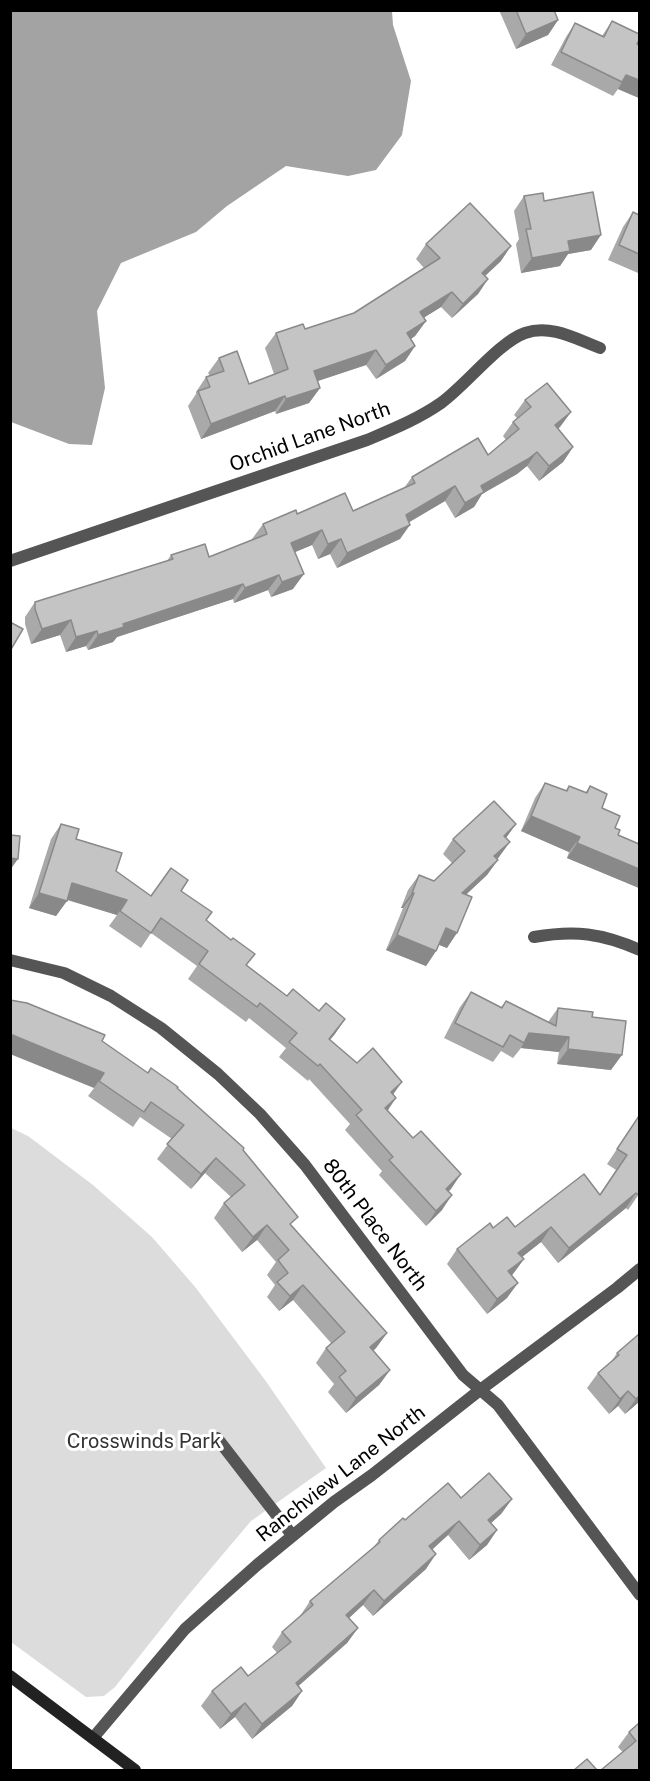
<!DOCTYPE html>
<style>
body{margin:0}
#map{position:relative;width:650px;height:1781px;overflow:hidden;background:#fff;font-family:"Public Sans",sans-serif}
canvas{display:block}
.frame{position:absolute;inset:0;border:12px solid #000;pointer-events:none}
</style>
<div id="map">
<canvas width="650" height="1781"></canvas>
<div class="frame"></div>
</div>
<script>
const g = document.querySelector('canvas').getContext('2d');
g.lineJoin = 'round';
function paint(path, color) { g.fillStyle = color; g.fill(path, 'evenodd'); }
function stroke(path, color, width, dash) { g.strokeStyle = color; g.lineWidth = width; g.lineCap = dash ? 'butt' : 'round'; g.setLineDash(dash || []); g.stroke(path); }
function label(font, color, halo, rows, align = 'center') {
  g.font = font + ' "Public Sans",sans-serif'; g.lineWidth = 6; g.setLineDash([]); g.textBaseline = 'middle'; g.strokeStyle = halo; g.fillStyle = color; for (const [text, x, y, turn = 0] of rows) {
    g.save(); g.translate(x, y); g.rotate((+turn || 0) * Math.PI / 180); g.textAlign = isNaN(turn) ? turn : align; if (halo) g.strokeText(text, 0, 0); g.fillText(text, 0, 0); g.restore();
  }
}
paint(new Path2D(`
 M11 1128 28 1136 93 1185 152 1237 196 1288 265 1380 326 1468 251 1521 180 1605 115 1687 104 1696 86 1697 11 1642Z`), '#dcdcdc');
paint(new Path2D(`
 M10 11H392L393 25 411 81 402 135 376 170 348 176 286 166 227 206 196 232 121 263 97 311 105 388 92 445 69 444 11 422Z`), '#a3a3a3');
stroke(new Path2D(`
 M217 1438 292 1535`), '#555', 12);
stroke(new Path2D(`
 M10 561 367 440C393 429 418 419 441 403 466 385 499 342 525 333 551 324 576 339 600 348
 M534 937C575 930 601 933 640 950
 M10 960 64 973 111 996 161 1028 218 1074 260 1114 305 1165 463 1375 498 1405 640 1595
 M93 1738 185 1629 257 1565 334 1502 372 1475 480 1390 617 1288 640 1269`), '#555', 12);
stroke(new Path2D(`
 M10 1676 135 1770`), '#222', 12);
paint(new Path2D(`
 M499 10H554L558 20 548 35 516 49Z
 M612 21 639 45V98L618 89 613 96 551 65 566 37 575 23 602 36Z
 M524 196 544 201 591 250 568 254 560 266 521 273 516 244 519 239 514 211Z
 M633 212 638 215 639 212V272L638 273 608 260 623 227Z
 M426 244 501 261 485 276 488 279 478 294 452 318 441 307 423 318 426 321 415 336 411 339 415 346 405 361 376 379 366 365 317 381 320 388 309 403 276 414 275 411 201 439 188 406 196 394V392L206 377 210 376 208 373 219 358 249 384 274 374 265 348 276 333 305 329 354 313 424 268 416 259Z
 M525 400 571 412 558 429 573 447 563 462 539 481 527 466 517 474 482 494 474 507 455 518 445 501 409 522 400 539 337 568 330 554 318 559 312 545 295 552 293 589 271 597 268 590 234 603 233 599 117 637 113 642 88 650 86 646 66 652 60 635 31 644 25 624V617L35 602 167 561 171 555 209 557 253 540 252 539 263 524 297 514 353 511 404 488 412 477 488 455 506 440 503 436 513 422 517 418 514 415Z
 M545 783 565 791 569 786 585 793 590 786 602 808 615 828 618 835 639 844V888L567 858 569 852 521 831 535 798Z
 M61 824 76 839 116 871 151 896 181 891 206 920 247 965 287 996 319 1011 345 1019 330 1040 393 1094 388 1110 451 1189 449 1191 442 1210 426 1226 379 1175 382 1171 345 1130 350 1124 309 1079 308 1081 279 1057 286 1048 249 1018 246 1022 188 979 197 966 151 933 141 948 109 926 117 915 67 900 56 916 29 908 51 839Z
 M516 824 506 838 499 857 487 875 466 894 447 948 439 945 436 951 426 966 386 950 403 908H401L408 890 419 875 434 881 452 863 443 854 453 839Z
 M471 992 501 1007 506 1001 548 1022 558 1008 592 1017 611 1070 557 1064 559 1052 521 1048 513 1058 501 1051 493 1062 444 1038 460 1007Z
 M102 1041 148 1073 177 1088 243 1150 292 1226 387 1333 376 1348 373 1351 390 1370 379 1385 346 1413 328 1392 334 1384 316 1363 326 1348 331 1343 293 1300 279 1311 267 1297 275 1285 267 1275 276 1262 257 1240 242 1252 214 1218 224 1203 231 1197 205 1173 191 1189 157 1159 172 1139 140 1117 133 1127 88 1096 94 1088Z
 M639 1116V1194L628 1210 626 1208 558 1263 541 1242 522 1257 524 1259 512 1275 507 1298 487 1314 447 1264 457 1249 493 1228 515 1227 600 1194 616 1170 607 1164Z
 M639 1334V1402L625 1414 618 1406 609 1414 587 1388 598 1373 611 1362 617 1353Z
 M461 1498 512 1499 501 1514 491 1523 497 1530 487 1545 469 1560 448 1535 432 1550 426 1569 373 1616 363 1605 349 1618 358 1628 347 1643 298 1686 302 1691 292 1706 252 1739 235 1717 220 1729 201 1706 212 1691 248 1676 277 1653 272 1647 282 1632 300 1616 310 1601 373 1548 379 1540 405 1520Z
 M639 1723V1770L618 1747 629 1732Z`), '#a9a9a9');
paint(new Path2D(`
 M558 20 548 35 516 49 526 34Z
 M626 75 639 80V98L618 89Z
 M601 235 591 250 568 254 560 266 521 273 532 258 568 241Z
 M511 246 501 261 472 288 482 273Z
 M488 279 478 294 452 318 463 304Z
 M452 292 441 307 409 327 420 312Z
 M426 321 415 336 397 348 407 333Z
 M415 346 405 361 376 379 386 365Z
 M376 350 366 365 303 386 314 371Z
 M320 388 309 403 276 414 286 399Z
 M285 396 275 411 201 439 211 424Z
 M571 412 560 427 545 440 555 425Z
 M573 447 563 462 539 481 549 466Z
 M537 452 527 466 517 474 482 494 474 507 455 518 465 503 481 486Z
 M455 486 445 501 396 530 406 515Z
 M410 525 400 539 337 568 347 553Z
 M322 530 312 545 281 558 291 543Z
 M341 539 330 554 318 559 328 544Z
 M304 574 293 589 271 597 282 582Z
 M279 575 268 590 234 603 245 588Z
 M243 584 233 599 117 637 113 642 88 650 98 635 123 624Z
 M71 620 60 635 31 644 42 629Z
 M97 631 86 646 66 652 76 637Z
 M531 816 580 837 569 852 521 831Z
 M516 824 505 839 504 836Z
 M510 842 499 857 484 871 494 856Z
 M577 843 639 869V888L567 858Z
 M10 858 18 859 10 870Z
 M498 860 487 875 452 908 462 893Z
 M72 883 127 900 117 915 62 898Z
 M39 893 67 901 56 916 29 908Z
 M412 893H414L403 908H401Z
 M446 928 457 933 447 948 435 943Z
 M397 935 436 951 426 966 386 950Z
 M345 1019 335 1034 318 1054 329 1039Z
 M529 1033 569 1037 559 1052 521 1048Z
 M10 1034 104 1073 94 1088 10 1054Z
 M568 1049 622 1055 611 1070 557 1064Z
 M402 1082 392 1096 391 1092Z
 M396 1098 386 1113 385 1108Z
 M216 1158 205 1173 191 1189 201 1174Z
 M461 1174 451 1189 435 1203 446 1189Z
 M636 1193 626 1208 558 1263 569 1248Z
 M452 1195 442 1210 426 1226 436 1211Z
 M267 1225 257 1240 242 1252 253 1237Z
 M551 1227 541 1242 508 1268 518 1253Z
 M524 1259 513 1274 498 1286 508 1271Z
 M518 1283 507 1298 487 1314 497 1299Z
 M303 1285 293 1300 279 1311 290 1296Z
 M387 1333 376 1348 360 1362 370 1347Z
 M390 1370 379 1385 346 1413 356 1398Z
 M628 1391 618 1406 609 1414 620 1399Z
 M639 1396V1402L625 1414 636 1399Z
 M512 1499 501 1514 478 1535 488 1520Z
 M459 1521 448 1535 419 1561 429 1546Z
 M497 1530 487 1545 469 1560 480 1545Z
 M436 1554 426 1569 373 1616 384 1601Z
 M374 1590 363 1605 336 1630 346 1615Z
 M358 1628 347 1643 285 1698 296 1683Z
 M302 1691 292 1706 252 1739 262 1724Z
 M245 1703 235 1717 220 1729 231 1714Z`), '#898989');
const building = new Path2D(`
 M516 10H554L558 20 526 34Z
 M612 21 639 34V40L637 44 639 45V80L626 75 622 82 561 52 575 23 604 37Z
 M593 192 601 235 568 241 570 251 532 258 526 229H531L524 196 543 193 544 201Z
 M470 203 511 246 482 273 488 279 463 304 452 292 420 312 426 321 407 333 415 346 386 365 376 350 314 371 320 388 286 399 285 396 211 424 198 391 210 387 206 377 224 371 219 358 237 351 249 384 288 369 276 333 303 324 305 329 354 313 440 258 426 244Z
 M633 212 639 215V254L619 245Z
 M547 383 571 412 555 425 573 447 549 466 537 452 528 459 481 486 484 492 465 503 455 486 406 515 410 525 347 553 341 539 328 544 322 530 291 543 304 574 282 582 279 575 245 588 243 584 123 624 124 627 98 635 97 631 76 637 71 620 42 629 35 609V602L173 559 171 555 205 544 209 557 267 534 263 524 296 510 297 514 345 493 353 511 415 483 412 477 478 438 488 455 519 429 513 422 531 407 525 400Z
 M10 622 23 629 10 651Z
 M545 783 567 791 569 786 587 793 590 786 607 794 602 808 620 816 615 828 620 830 618 835 639 844V869L577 843 580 837 531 816Z
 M494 801 516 824 504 836 510 842 494 856 498 860 462 893 472 897 457 933 446 928 436 951 397 935 414 893H412L419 875 434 881 465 851 453 839Z
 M61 824 79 829 76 839 122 853 116 871 151 896 171 868 188 880 181 891 212 912 206 920 231 940 233 938 255 954 246 965 287 996 293 989 319 1011 326 1003 345 1019 329 1039 357 1063 373 1048 402 1082 391 1092 396 1098 385 1108 413 1138 421 1131 461 1174 446 1189 452 1195 436 1211 389 1160 393 1157 356 1115 362 1110 320 1064 318 1066 289 1042 297 1033 260 1003 257 1007 199 964 208 951 161 918 151 933 120 911 127 900 72 883 67 901 39 893Z
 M10 835 20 836 18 859 10 858Z
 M471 992 502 1008 506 1001 556 1026 558 1008 593 1012 592 1017 626 1021 622 1055 568 1049 569 1037 529 1033 524 1043 510 1035 503 1047 455 1023Z
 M10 1000 27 1003 105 1035 102 1041 148 1073 151 1068 178 1087 177 1088 244 1148 243 1150 298 1217 290 1224 387 1333 370 1347 390 1370 356 1398 339 1377 346 1371 326 1348 345 1332 303 1285 290 1296 277 1282 288 1273 278 1260 289 1250 267 1225 253 1237 224 1203 245 1185 216 1158 201 1174 167 1144 184 1125 151 1102 144 1112 99 1081 104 1073 10 1034Z
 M639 1116V1195L636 1193 569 1248 551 1227 518 1253 524 1259 508 1271 518 1283 497 1299 457 1249 490 1223 493 1228 507 1217 515 1227 584 1174 600 1195 627 1155 617 1149Z
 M639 1334V1396L636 1399 628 1391 620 1399 598 1373 619 1355 617 1353Z
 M489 1473 512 1499 488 1520 497 1530 480 1545 459 1521 429 1546 436 1554 384 1601 374 1590 346 1615 358 1628 296 1683 302 1691 262 1724 245 1703 231 1714 212 1691 241 1667 248 1676 291 1642 282 1632 313 1605 310 1601 380 1542 379 1540 403 1518 405 1520 448 1483 461 1498Z
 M639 1723V1770H601L636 1741 629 1732Z
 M587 1759 597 1770H574Z`);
paint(building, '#c4c4c4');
stroke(building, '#898989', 1.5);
label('20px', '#000', '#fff', [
 ["Orchid Lane North",310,437,-20],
 ["80th Place North",375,1225,53],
 ["Ranchview Lane North",341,1474,-38]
]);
label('20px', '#333', '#fff', [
 ["Crosswinds Park",144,1442]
]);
</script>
